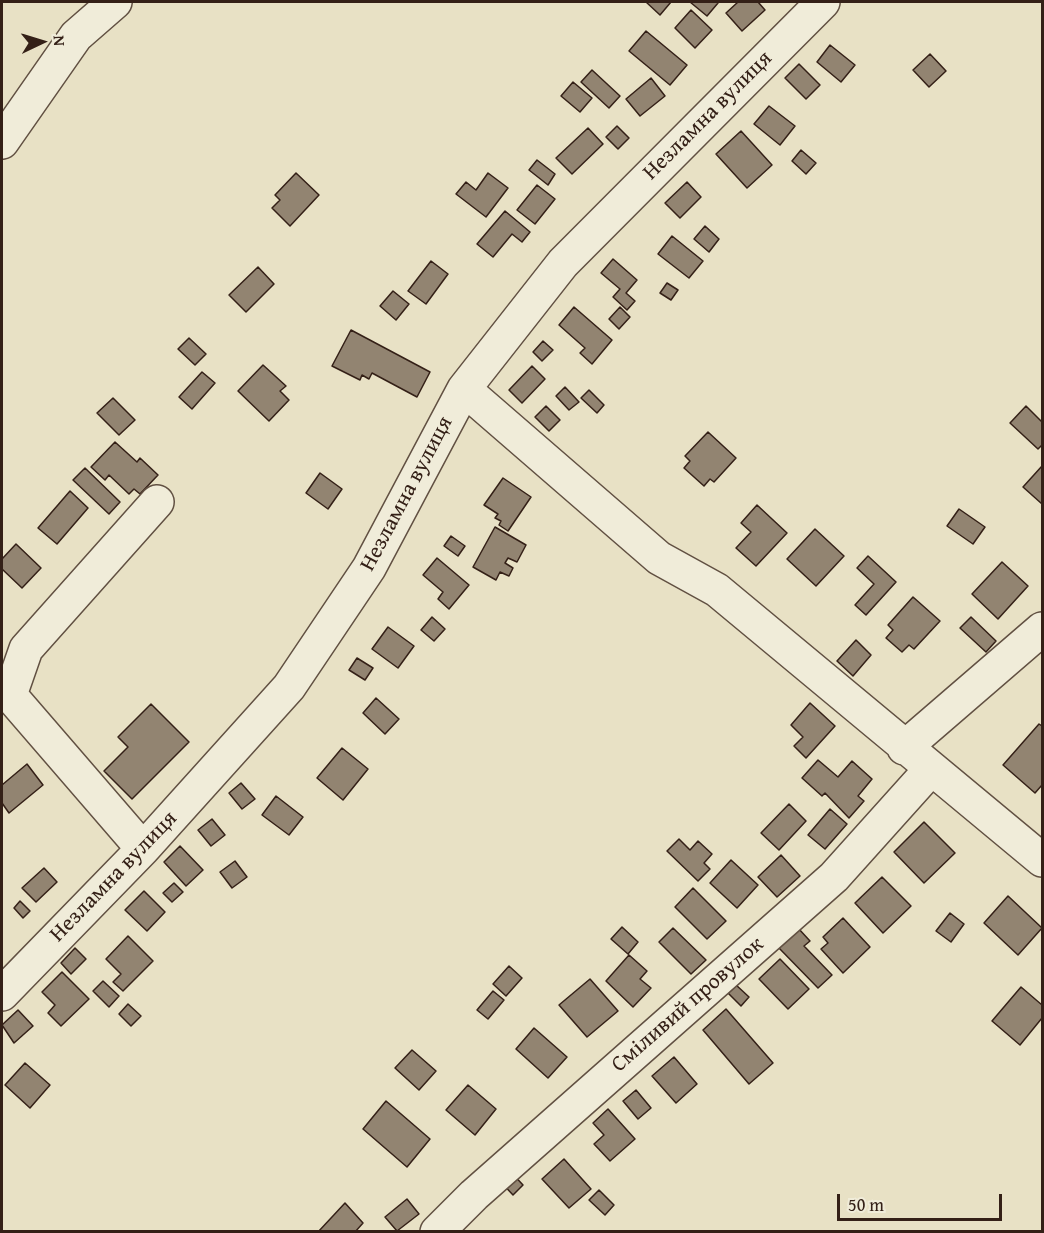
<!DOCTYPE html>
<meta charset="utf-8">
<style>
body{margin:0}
#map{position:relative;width:1044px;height:1233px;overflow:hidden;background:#e8e1c5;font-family:"Gentium Book Plus",serif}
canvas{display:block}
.frame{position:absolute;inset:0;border:3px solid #342017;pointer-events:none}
.north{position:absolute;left:12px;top:12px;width:60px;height:60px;-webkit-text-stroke:4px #f0ecd9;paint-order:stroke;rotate:86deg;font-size:16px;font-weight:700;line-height:24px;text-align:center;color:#342017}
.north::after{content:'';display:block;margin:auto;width:21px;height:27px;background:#342017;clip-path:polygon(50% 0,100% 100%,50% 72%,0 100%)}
.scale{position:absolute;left:837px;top:1194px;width:165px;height:27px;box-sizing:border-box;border:3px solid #342017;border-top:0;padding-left:8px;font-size:18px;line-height:21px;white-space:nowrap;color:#342017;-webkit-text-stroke:4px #f0ecd9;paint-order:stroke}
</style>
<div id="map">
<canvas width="1044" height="1233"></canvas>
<div class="frame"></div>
<div class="north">N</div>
<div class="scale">50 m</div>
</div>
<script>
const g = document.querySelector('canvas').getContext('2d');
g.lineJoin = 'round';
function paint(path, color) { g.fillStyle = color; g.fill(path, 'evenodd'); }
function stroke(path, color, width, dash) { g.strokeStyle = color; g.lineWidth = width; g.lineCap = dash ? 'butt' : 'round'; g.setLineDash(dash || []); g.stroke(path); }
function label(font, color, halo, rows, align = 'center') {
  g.font = font + ' "Gentium Book Plus",serif'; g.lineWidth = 6; g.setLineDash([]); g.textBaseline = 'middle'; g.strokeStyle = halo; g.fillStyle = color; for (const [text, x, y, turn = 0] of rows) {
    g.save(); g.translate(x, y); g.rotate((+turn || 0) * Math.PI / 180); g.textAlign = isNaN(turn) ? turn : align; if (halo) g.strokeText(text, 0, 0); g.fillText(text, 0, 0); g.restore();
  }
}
const building = new Path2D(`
 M646 2H671L660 15Z
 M690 2H717L718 3 707 16Z
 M738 2H758L765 10 742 31 726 13Z
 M691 10 712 30 695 48 675 28Z
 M646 31 687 65 670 85 629 51Z
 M830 45 855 65 841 82 817 62Z
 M930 54 946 71 929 87 913 70Z
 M799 64 820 85 806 99 785 78Z
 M592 70 620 96 609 108 581 82Z
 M651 78 665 96 640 116 626 99Z
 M573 82 592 98 580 112 561 96Z
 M769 106 795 126 780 145 754 124Z
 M617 126 629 138 618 149 606 137Z
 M588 128 603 144 572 174 556 158Z
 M741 131 772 165 747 188 716 154Z
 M801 150 816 163 806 174 792 161Z
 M537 160 555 174 548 185 529 170Z
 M296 173 319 195 290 226 272 208 280 200 275 195Z
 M488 173 508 188 486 217 456 194 466 182 476 190Z
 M687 182 701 197 680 218 665 203Z
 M537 185 555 199 535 224 517 210Z
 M505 211 530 232 522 242 512 234 493 257 477 244Z
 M705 226 719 239 709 252 694 239Z
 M672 236 703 261 689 278 658 254Z
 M613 259 637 280 626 293 635 301 627 310 613 297 620 289 601 273Z
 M431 261 448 274 426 304 408 291Z
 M258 267 274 284 246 312 229 295Z
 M667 283 678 290 671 300 660 293Z
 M393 291 409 304 396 320 380 306Z
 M574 307 612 340 592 364 580 353 585 348 559 325Z
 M620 307 630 317 619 329 609 319Z
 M351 330 430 372 417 397 372 373 369 379 362 375 360 380 332 366Z
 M189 338 206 354 195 365 178 349Z
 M543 341 553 350 542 361 533 352Z
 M263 365 286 386 280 391 289 400 269 421 238 391Z
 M532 366 545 379 522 403 509 390Z
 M202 372 215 383 192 409 179 397Z
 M565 387 579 402 569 410 556 396Z
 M589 390 604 405 597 413 581 398Z
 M113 398 135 420 119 435 97 413Z
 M546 406 560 420 549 431 535 417Z
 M1026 406 1042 422V445L1038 449 1010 423Z
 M708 432 736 458 714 482 710 479 704 486 684 468 690 461 685 456Z
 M115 442 137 462 140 458 158 475 140 494 134 489 129 494 109 475 105 480 91 467Z
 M1042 466V504L1023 487Z
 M85 468 120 502 109 514 73 480Z
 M320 473 342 489 328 509 306 493Z
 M503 478 531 497 508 531 499 525 501 521 495 518 498 514 484 505Z
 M70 491 88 508 57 544 38 528Z
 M757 505 787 533 756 566 736 548 751 532 741 523Z
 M959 509 985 527 973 544 947 526Z
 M495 527 526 545 517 562 508 558 505 563 513 568 509 576 500 572 496 580 473 567Z
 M815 529 844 556 816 586 787 559Z
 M451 536 465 546 458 556 444 546Z
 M16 544 41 568 22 588 2 569V559Z
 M868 556 896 582 866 615 855 605 874 584 857 568Z
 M437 558 469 585 449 609 438 599 443 592 423 575Z
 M1002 562 1028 586 998 619 972 594Z
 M913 597 940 621 914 649 909 645 902 652 886 638 893 630 888 625Z
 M432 617 445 629 434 641 421 630Z
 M971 617 996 641 986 652 960 628Z
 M388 627 414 646 398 668 372 649Z
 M856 640 871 655 853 676 837 661Z
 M357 658 373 668 365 680 349 670Z
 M376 698 399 719 385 734 363 713Z
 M810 703 835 726 806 758 794 746 803 737 791 725Z
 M151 704 189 742 132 799 104 771 128 747 118 737Z
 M1039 724 1042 726V785L1035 793 1003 765Z
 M342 748 368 769 343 800 317 778Z
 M818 760 838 777 852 761 872 779 858 796 864 801 849 818 825 793 822 796 802 778Z
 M27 764 43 785 9 813 2 803V785Z
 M241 783 255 799 242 809 229 793Z
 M276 796 303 817 289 835 262 815Z
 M789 804 806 821 779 850 761 833Z
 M830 809 847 824 825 849 808 835Z
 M212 819 225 835 211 846 198 830Z
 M924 822 955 853 924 883 894 852Z
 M679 839 690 850 698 841 712 854 704 863 710 869 698 881 667 851Z
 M180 846 203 870 186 886 164 862Z
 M781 855 800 876 777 897 758 877Z
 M731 860 758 885 737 908 710 883Z
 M235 861 247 877 232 888 220 872Z
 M44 868 57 882 36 902 22 888Z
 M882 877 911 906 883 933 855 903Z
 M174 883 183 892 172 902 163 893Z
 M693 888 726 921 707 939 675 907Z
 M144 891 165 912 147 931 125 910Z
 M1008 896 1042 928 1018 955 984 923Z
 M20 901 30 911 23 918 14 908Z
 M950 913 964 924 951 942 936 931Z
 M843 918 870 947 843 973 821 949 828 943 823 937Z
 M622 927 638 942 628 954 611 939Z
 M673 928 706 960 691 974 659 942Z
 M798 928 810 941 804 946 832 975 818 988 778 947Z
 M128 936 153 961 123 991 113 982 121 974 106 959Z
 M75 948 86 959 71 974 61 963Z
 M629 955 647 971 640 979 651 988 633 1007 606 981Z
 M780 959 809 989 788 1009 759 979Z
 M509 966 522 978 506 996 493 984Z
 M62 972 89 999 61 1026 48 1013 55 1005 42 992Z
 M590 979 618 1011 587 1037 559 1005Z
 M103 981 119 996 109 1007 93 991Z
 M735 984 749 997 741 1006 727 992Z
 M1021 987 1042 1005V1018L1020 1045 992 1021Z
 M493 991 504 1000 488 1019 477 1010Z
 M128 1004 141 1016 131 1026 119 1014Z
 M726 1009 773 1063 749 1084 703 1030Z
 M18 1010 33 1026 14 1043 2 1025Z
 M534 1028 567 1057 548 1078 516 1049Z
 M412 1050 436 1071 419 1090 395 1068Z
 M674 1057 697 1084 676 1103 652 1076Z
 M25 1063 50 1085 30 1108 5 1085Z
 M468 1085 496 1109 475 1135 446 1110Z
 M636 1090 651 1108 638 1119 623 1101Z
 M386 1101 430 1139 407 1167 363 1129Z
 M608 1109 635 1139 610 1161 594 1144 604 1135 593 1123Z
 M564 1159 591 1189 569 1208 542 1179Z
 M509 1170 523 1185 513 1195 499 1180Z
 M599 1190 614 1205 605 1215 589 1200Z
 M407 1199 419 1214 397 1231 385 1217Z
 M345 1203 363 1223 355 1232H318Z`);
paint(building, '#928471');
stroke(building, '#342017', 1.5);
const minor = new Path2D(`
 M2 142 76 36 115 2
 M464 389 659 558 717 590 1042 860
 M2 693 10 695 143 849
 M10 695 26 649 157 502
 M904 748 1042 629
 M2 994 143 849 289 687 369 568 464 389 563 263 823 2
 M437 1232 474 1195 834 877 931 769`);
stroke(minor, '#615042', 36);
stroke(minor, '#f0ecd9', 33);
label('22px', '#342017', '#f0ecd9', [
 ["Незламна вулиця",708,116,-45],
 ["Незламна вулиця",407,494,-62],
 ["Незламна вулиця",114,877,-46],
 ["Сміливий провулок",688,1005,-41]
]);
</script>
